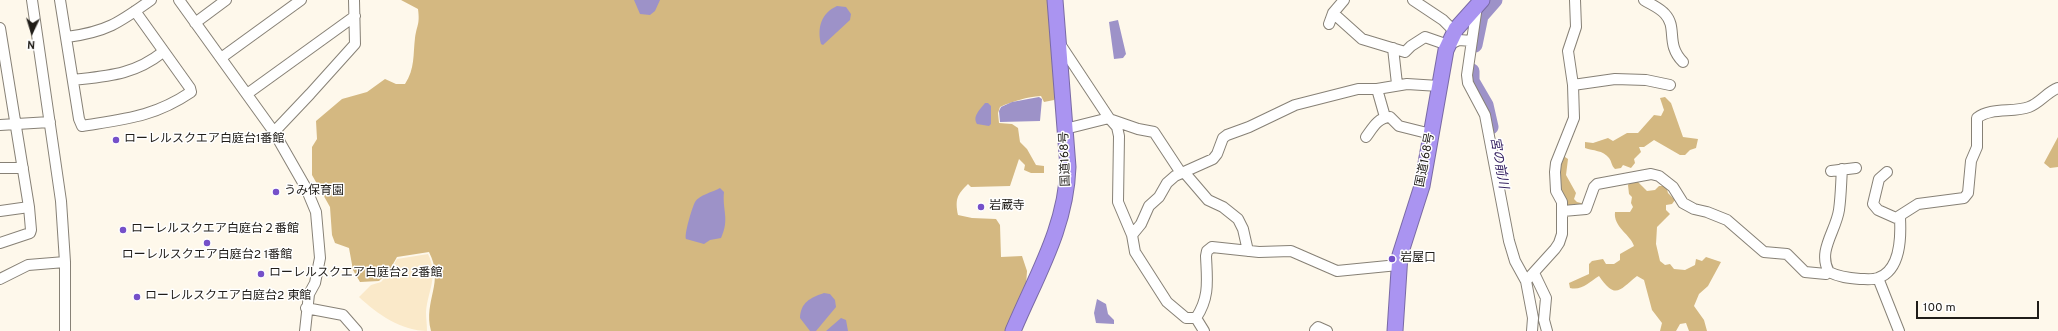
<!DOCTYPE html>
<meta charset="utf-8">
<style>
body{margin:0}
#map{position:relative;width:2058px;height:331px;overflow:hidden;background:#fef8eb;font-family:Overpass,sans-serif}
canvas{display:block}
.north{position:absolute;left:12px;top:12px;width:40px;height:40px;-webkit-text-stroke:3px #fff;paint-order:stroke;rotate:184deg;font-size:11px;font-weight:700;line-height:16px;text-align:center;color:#201d19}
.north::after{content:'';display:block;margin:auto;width:14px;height:18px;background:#201d19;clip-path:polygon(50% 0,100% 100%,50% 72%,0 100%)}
.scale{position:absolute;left:1916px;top:301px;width:123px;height:18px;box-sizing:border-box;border:2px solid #201d19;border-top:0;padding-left:5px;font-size:12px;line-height:14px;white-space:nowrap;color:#201d19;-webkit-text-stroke:3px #fff;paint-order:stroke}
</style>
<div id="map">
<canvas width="2058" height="331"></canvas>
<div class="north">N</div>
<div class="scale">100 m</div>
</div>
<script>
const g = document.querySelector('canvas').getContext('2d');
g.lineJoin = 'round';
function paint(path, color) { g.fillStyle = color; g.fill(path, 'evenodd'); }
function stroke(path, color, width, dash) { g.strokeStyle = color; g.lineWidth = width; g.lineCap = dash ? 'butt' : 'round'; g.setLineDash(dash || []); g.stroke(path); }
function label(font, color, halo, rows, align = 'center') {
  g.font = font + ' Overpass,"Noto Sans JP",sans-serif'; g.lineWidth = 3; g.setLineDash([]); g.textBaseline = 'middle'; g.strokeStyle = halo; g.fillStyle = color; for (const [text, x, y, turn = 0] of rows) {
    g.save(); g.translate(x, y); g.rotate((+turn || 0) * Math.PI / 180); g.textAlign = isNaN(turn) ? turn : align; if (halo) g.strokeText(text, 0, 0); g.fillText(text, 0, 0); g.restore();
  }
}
paint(new Path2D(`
 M428 254C439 276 428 290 426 312 426 318 427 325 427 331 402 331 377 314 359 297L371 285 381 282 390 272 397 259Z`), '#fae9c9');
paint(new Path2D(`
 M401 0H1049L1056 95 1054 100 1044 102 1041 96C1027 97 1013 101 1000 107L998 113 999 123 1012 124 1018 128 1020 142 1027 149 1036 165 1044 166V173H1031L1024 170 1025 165 1019 159 1010 186 971 187 968 184C957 195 955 199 958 215L972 218 996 219 1000 225 1001 257 1022 256 1027 271 1026 286 1007 331H431C423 300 445 283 429 252L397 257 389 271 379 281 360 282 353 270 349 248 335 243 332 235 330 207 312 175V147L317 139 316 121 342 99 367 92 385 79 396 84H405C415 69 413 54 415 38 417 24 420 25 418 9Z
 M1665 97 1671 103 1683 137 1698 139 1696 148 1690 150 1685 155H1680L1654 140 1644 147H1639L1641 152 1634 159 1635 163 1631 168 1623 165 1621 168 1615 169C1611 165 1612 162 1609 158 1603 150 1593 151 1585 148V142L1593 143 1608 138 1613 141 1627 133H1638L1654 115 1661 116 1664 110 1660 98Z
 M2058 137V167L2050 168 2044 163Z
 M1562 155 1568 159 1566 175 1576 193 1574 199 1577 202 1585 204V206H1564L1557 186Z
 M1631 181 1638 182 1647 191 1655 190 1659 186H1666L1668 193 1675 200 1672 204 1666 205V210L1670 214 1657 227 1656 244 1660 261 1665 265 1670 264 1674 269 1685 270 1695 265 1696 259 1702 261 1706 257 1721 262 1708 286 1699 294 1694 306 1704 320 1707 331H1689L1686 323 1680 324 1676 331H1660L1662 323 1652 310 1644 280 1637 276C1620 289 1616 301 1599 276 1589 282 1582 291 1570 288L1569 283 1589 274V264L1592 261 1603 259 1606 264H1614L1620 260V254L1634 246C1631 235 1613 227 1615 212H1630L1633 207 1631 203 1632 197 1629 194 1628 185Z`), '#d4b881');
paint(new Path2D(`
 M634 0H660L655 11 650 15 640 14Z
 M837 6 846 7 851 14 850 20 823 45 821 44C817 28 821 13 837 6Z
 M1118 20 1126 54 1123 58 1114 59 1109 22Z
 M1039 97 1042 99 1040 121 1000 122 999 111 1001 107 1012 102Z
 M985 103H988L991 106V124L989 126 977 124C972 116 980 110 985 103Z
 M720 188 724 192C722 210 730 219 721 238L710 240 704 244 686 239C684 234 692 208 695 202 699 195 713 192 720 188Z
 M824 293 830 294 835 300 836 307 816 331H810L800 318C801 302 810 298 824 293Z
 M1097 299 1106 304 1108 314 1114 320V324L1096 323 1094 313Z
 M841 318 846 320 848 331H826Z`), '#9d92c8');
stroke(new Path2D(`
 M1475 45 1481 16 1495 0
 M1472 71V81L1486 105 1491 127`), '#9d92c8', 15);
const minor = new Path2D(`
 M32 0 61 201 65 262V331
 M60 0 79 119 82 126C125 119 154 117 191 92L190 88 135 11
 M179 0 274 132 306 188 316 212 320 258 315 283 309 294 305 331
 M1413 0 1443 20 1454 31
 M1644 0C1650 4 1660 8 1665 14 1678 28 1665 44 1683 62
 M1477 6 1467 75 1468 83 1485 115 1509 241 1515 261 1526 281
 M1333 13 1362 39 1405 52 1411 46 1425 37 1448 45 1459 40 1472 41
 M195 23 226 0
 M1329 24 1333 13 1344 0
 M0 28 29 207 31 230 30 233 0 243
 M67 37C106 32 119 23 151 0
 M1058 41 1109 118
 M1393 48 1397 84
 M221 58 301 0
 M73 80C108 76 134 75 163 52
 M1573 85 1615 79 1646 80 1670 85
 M1377 89 1385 117
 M247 94 355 16
 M1112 120 1138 129 1154 132 1181 173
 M0 125 50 122
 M1065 129 1109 118 1117 127 1119 136 1118 202 1132 235 1135 252 1167 302 1186 318H1196L1204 331
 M274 132 310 94 355 44 354 0
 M1366 137C1372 129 1378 117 1390 117L1399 126 1431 134
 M0 168H23
 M1842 169C1841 183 1841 196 1839 210 1836 231 1817 251 1829 272 1839 277 1849 278 1860 279 1865 279 1873 280 1878 278 1901 270 1901 237 1900 218
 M1831 171 1856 168
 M1184 172 1208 200 1223 207 1238 219 1243 229 1248 251
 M1887 172 1879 179 1873 204 1878 210 1896 218 1918 204 1964 198 1968 193 1971 161 1977 147V118C1991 107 2013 113 2029 107 2040 103 2047 92 2058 88
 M0 211 29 207
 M1563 211 1586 209 1594 187 1597 184 1651 174 1659 176 1673 187 1683 203 1694 209 1707 212 1727 220 1764 252 1787 254 1805 272 1826 274 1829 272
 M1132 235 1141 224 1149 206 1159 197 1167 183 1175 176 1213 159 1217 154 1223 138 1227 135 1249 127 1295 105 1358 89H1377L1407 84 1439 86
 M1534 273 1546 298 1544 320 1547 331
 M1878 278 1899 331
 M0 279 28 265 65 262
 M306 308 343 315 357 331
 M1196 318C1210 297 1207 280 1206 256L1207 251 1212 247 1259 252 1291 251 1337 271 1398 265
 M1316 331 1315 330 1318 327 1327 331
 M1532 331 1533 318 1526 281 1555 249 1559 243 1562 234V202L1556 191 1555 172 1556 163 1574 118 1573 85 1568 51 1576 27 1575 0`);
const highway = new Path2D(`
 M1013 331C1036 276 1066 228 1068 167L1055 0
 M1395 331 1400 255 1422 186 1446 50 1456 29 1482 0`);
stroke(minor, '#878176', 12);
stroke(highway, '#7a6aa5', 17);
stroke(minor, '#fff', 10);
stroke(highway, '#aa94f1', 15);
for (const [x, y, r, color] of [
 [116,140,4,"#7550c9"],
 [276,192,4,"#7550c9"],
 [981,207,4,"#7550c9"],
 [123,230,4,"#7550c9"],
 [207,243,4,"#7550c9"],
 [1392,259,4,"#7550c9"],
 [261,274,4,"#7550c9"],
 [137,297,4,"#7550c9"]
]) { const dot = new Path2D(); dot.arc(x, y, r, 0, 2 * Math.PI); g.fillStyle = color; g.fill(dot); stroke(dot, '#fff', 1.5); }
label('12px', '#201d19', '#fff', [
 ["ローレルスクエア白庭台1番館",124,140],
 ["うみ保育園",284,192],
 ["岩蔵寺",989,207],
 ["ローレルスクエア白庭台２番館",131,230],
 ["ローレルスクエア白庭台2 1番館",207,256,"center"],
 ["岩屋口",1400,259],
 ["ローレルスクエア白庭台2 2番館",269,274],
 ["ローレルスクエア白庭台2 東館",145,297]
], 'left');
label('12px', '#201d19', '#fff', [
 ["国道168号",1066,159,-92],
 ["国道168号",1426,160,-79]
]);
label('italic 13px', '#352161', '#fff', [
 ["宮の前川",1498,163,80]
]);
</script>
